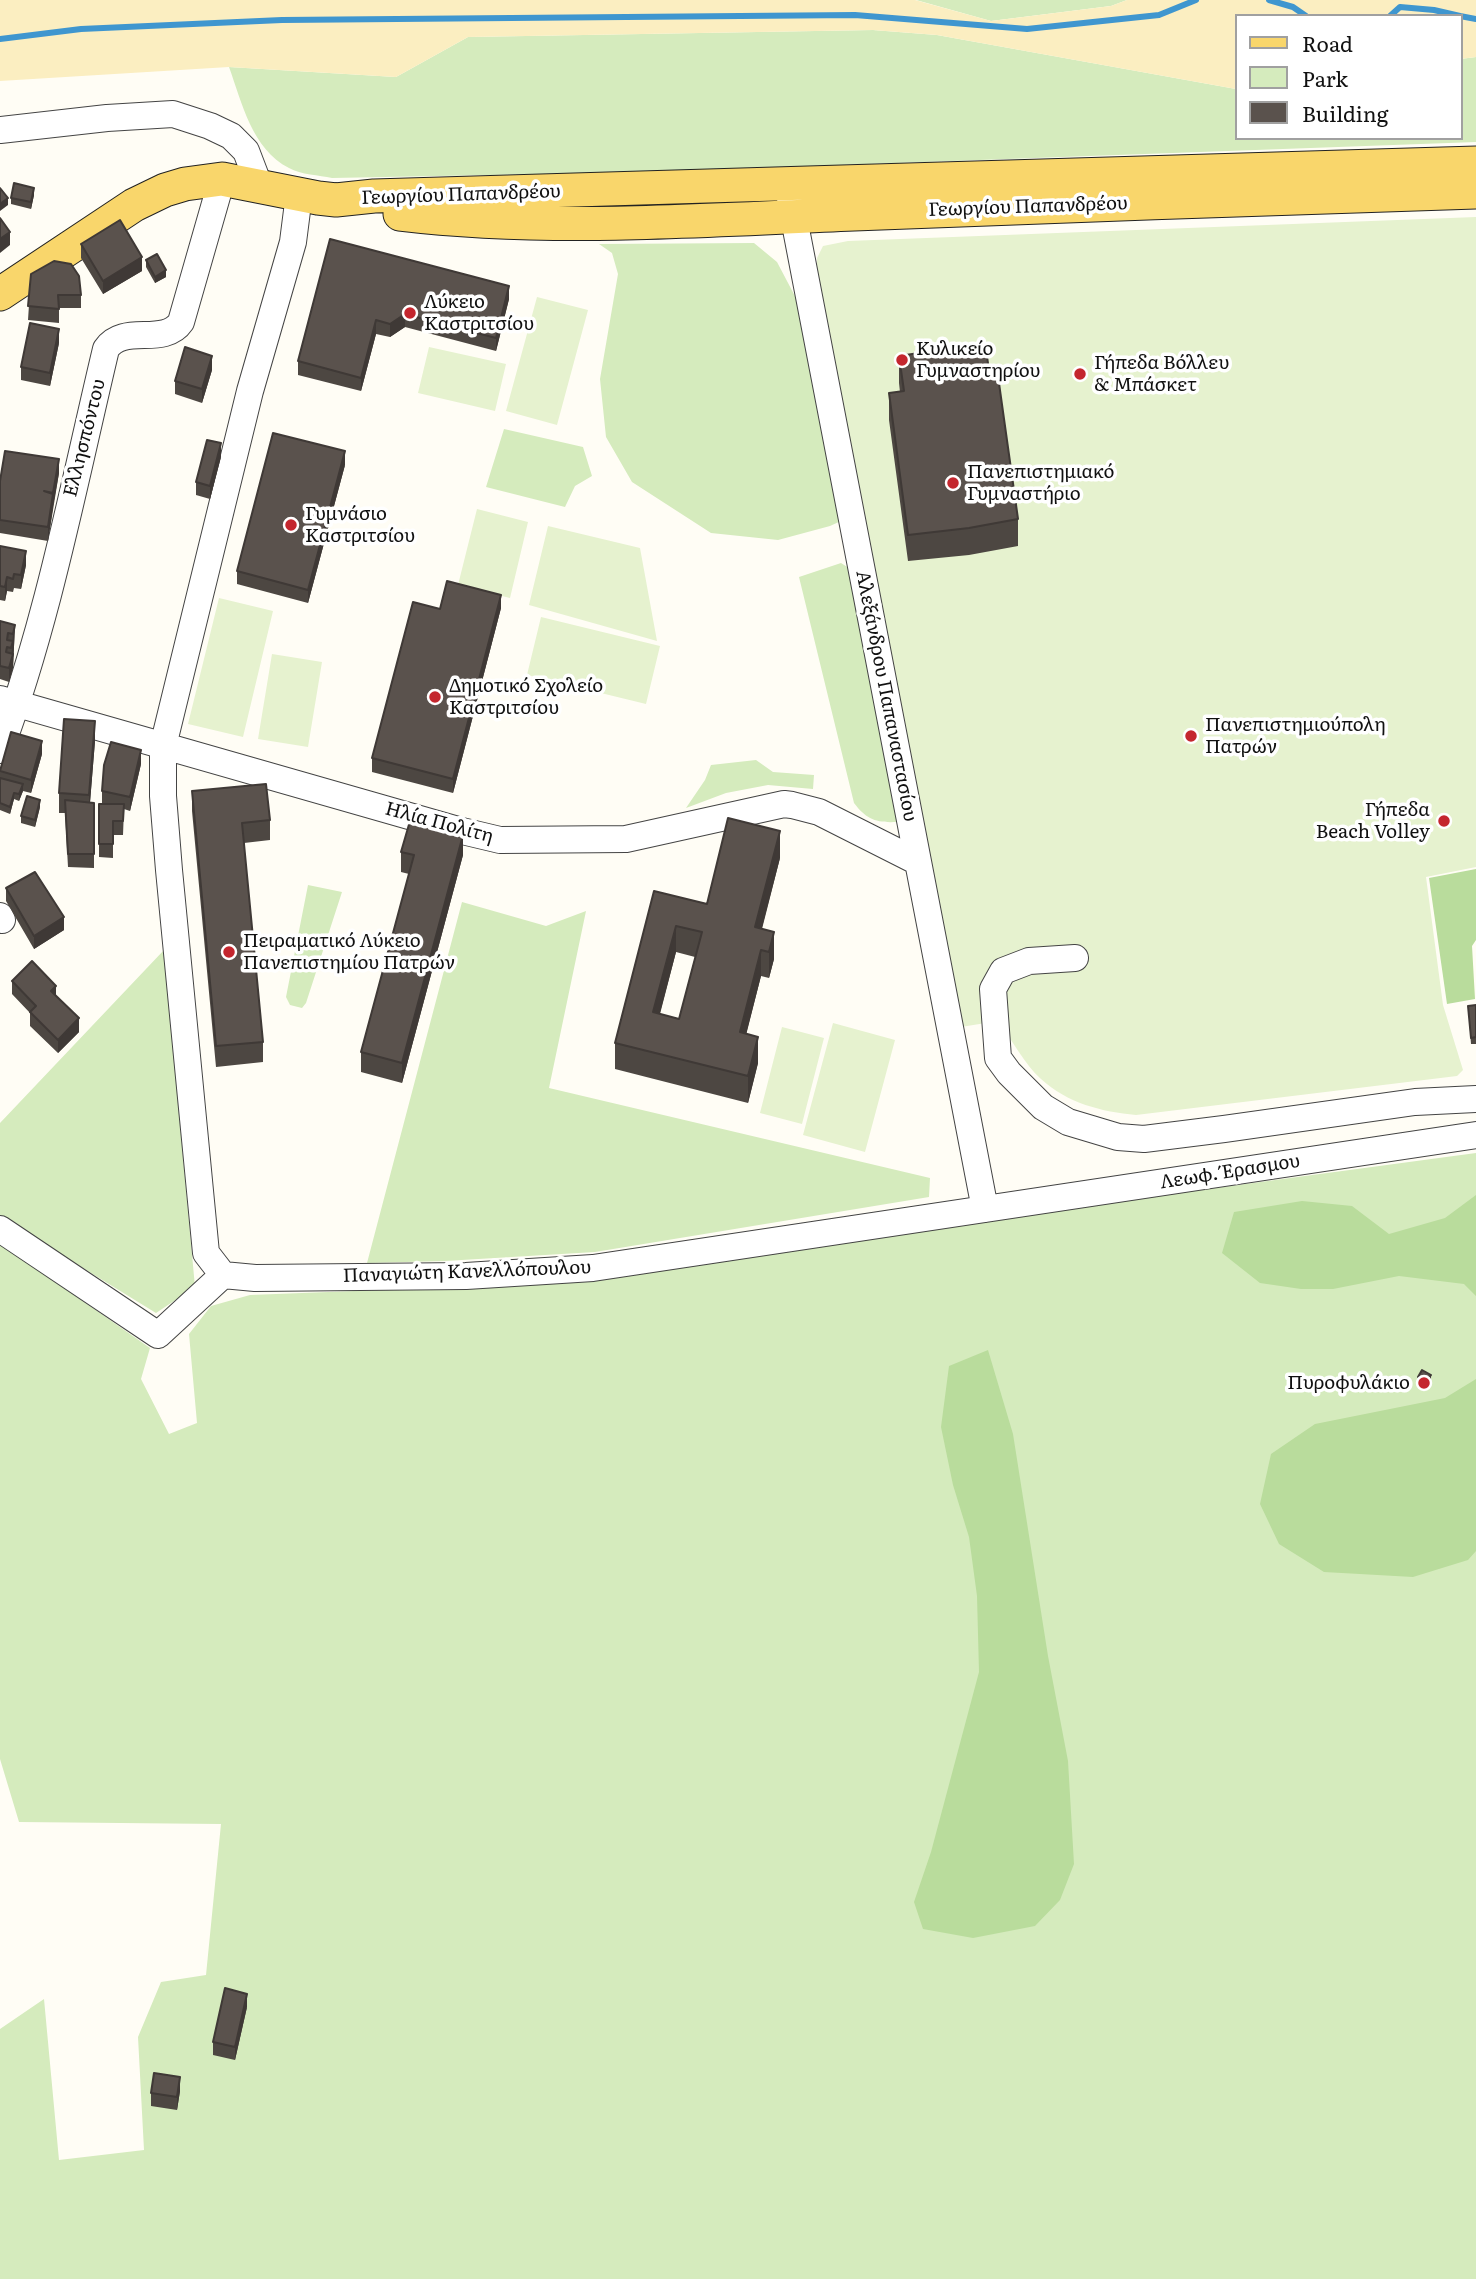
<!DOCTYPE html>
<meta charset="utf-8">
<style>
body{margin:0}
#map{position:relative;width:1476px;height:2279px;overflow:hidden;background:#fffdf5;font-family:Literata,serif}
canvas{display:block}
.legend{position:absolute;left:1235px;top:14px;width:228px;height:126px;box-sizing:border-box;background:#fff;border:2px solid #a0a0a0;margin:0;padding:9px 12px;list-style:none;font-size:21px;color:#111}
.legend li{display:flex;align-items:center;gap:14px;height:35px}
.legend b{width:35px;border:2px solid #a0a0a0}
</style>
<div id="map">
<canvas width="1476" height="2279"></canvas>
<ul class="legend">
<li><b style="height:9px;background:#f9d66b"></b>Road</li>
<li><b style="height:19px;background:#d5ebbd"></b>Park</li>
<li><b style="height:19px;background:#5a524d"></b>Building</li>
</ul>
</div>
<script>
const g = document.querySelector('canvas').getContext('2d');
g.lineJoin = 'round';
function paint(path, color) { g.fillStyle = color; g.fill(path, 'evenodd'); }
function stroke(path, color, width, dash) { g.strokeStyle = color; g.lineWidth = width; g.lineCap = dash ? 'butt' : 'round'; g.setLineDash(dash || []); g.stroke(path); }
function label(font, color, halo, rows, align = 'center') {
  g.font = font + ' Literata,serif'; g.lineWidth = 7; g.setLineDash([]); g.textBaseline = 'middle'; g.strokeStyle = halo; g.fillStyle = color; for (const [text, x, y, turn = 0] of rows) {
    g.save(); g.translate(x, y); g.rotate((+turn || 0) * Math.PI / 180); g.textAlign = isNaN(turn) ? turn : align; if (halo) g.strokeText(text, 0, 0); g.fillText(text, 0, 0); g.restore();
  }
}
paint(new Path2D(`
 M916 0H1127L1111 6 991 21Z
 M873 30 937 35 1236 89V138H1460V59L1476 57V142L649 172 332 178C319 175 301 175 289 168 252 149 242 103 229 67L396 77 468 37Z
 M754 243 777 262 797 300 841 521 830 526 778 540 711 533 632 482 606 437 600 379 618 274 612 253 599 244Z
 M504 429 583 447 592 476 575 486 565 507 486 487Z
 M841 563 852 570 899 813 896 822C876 823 866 819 854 803L799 577Z
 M756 760 773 772 814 775 813 789 768 785 726 793 686 808 705 780 711 765Z
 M308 885 342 892 306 1003 302 1008 290 1005 286 997Z
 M462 902 546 926 586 911 549 1088 930 1178 929 1197 595 1252 445 1261 367 1263Z
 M164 950 195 1287 156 1313 0 1217V1123Z
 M1476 1153V2279H0V2029L44 1999 59 2160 144 2150 138 2037 161 1982 206 1975 221 1824 19 1822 0 1759V1243L150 1348 141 1379 169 1434 197 1423 189 1334 211 1306 250 1295 589 1282 1000 1217Z`), '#d5ebbd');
paint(new Path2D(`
 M1476 869V940L1472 946 1475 999 1447 1004 1429 878Z
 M1476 1195V1296L1464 1284 1399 1276 1333 1289H1301L1260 1283 1222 1253 1234 1212 1302 1201 1352 1206 1389 1234 1445 1218Z
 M988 1350 1013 1434 1048 1656 1068 1761 1074 1864 1060 1900 1035 1926 973 1938 923 1929 914 1902 931 1852 979 1672 977 1596 969 1537 953 1485 941 1427 949 1366Z
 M1476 1379V1551L1468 1560 1413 1577 1324 1572 1279 1544 1260 1504 1271 1454 1315 1424 1445 1398Z`), '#b9dc9c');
paint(new Path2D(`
 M0 0H915L991 21 1111 6 1127 0H1476V57L1460 59V16H1236V89L937 35 873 30 468 37 396 77 229 67 0 81Z`), '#fbeec1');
paint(new Path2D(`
 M1476 217V867L1426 877 1443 1005 1463 1070 1457 1076 1136 1115C1102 1112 1067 1103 1041 1079 1025 1065 1011 1038 998 1021L961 1027 817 281V258L823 246 848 241Z
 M537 297 588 310 557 425 506 411Z
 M429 347 506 364 495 411 418 393Z
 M477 509 528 522 510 598 458 585Z
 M548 526 640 548 657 641 529 605Z
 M219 598 273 611 243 737 188 724Z
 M541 617 660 646 646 704 527 675Z
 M272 654 322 662 308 747 258 739Z
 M833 1023 895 1040 865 1152 803 1135Z
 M782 1027 824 1038 802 1124 760 1113Z`), '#e6f2cf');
stroke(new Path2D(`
 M1269 0 1293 7 1306 16
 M1390 16 1400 7 1434 10 1460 16
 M1460 16 1476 19
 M0 39 81 29 282 20 855 15 1027 29 1159 15 1196 0`), '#3f96cf', 6);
const minor = new Path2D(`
 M0 130 107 118 173 114 210 126 231 136 246 151 259 185
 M790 198 985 1209
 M0 699 458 830 500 840 626 839 784 804 792 805 819 812 918 862
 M0 750C48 621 74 483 106 349 123 323 164 347 181 322L222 179
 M0 916 2 920
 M1075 958 1029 961 1003 971 993 989 998 1058 1009 1073 1043 1107 1068 1122 1118 1137 1144 1139 1224 1129 1415 1102 1476 1099
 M0 1229 158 1335 223 1275 255 1278 466 1276 593 1268 1476 1135
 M223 1275 206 1253 169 870 163 796V746L250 391 293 242 299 195`);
const major = new Path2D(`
 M400 214C550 232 704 220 854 214 1061 206 1269 198 1476 192
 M0 294 134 205 165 190 185 184 222 179 318 198 336 200 374 196 1476 163`);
stroke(minor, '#444', 28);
stroke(major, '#222', 35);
stroke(minor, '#fff', 26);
stroke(major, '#f9d66b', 33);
paint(new Path2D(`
 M34 195 31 209 11 204V198Z
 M330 239 509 299 496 351 405 327 390 337 376 334 361 391 298 375V361Z
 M81 244 142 271 103 294 81 258Z
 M146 260 166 277 155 283 146 267Z
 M31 274 81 295V308H59V323L28 320Z
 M59 343 50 386 21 380V367Z
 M899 356 990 377 1018 519V546L969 555 908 561 889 420V393L900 392 899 383Z
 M212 370 202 403 175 394V381Z
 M221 457 210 499 196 495V482Z
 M345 465 308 603 237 584V571Z
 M59 473 48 541 0 533V481Z
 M0 546 26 565 21 589 14 588 13 592 7 591 5 601 0 600Z
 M501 608 453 793 372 772V758L440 609Z
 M0 621 15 625 13 668 9 682 0 679Z
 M95 741 90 802 94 803V868L68 867 65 813H59V793Z
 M42 754 31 793 23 791 19 801 14 799 10 814 0 810V771Z
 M141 764 130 811 124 809 123 835H113V858L99 857V804H102V791Z
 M192 791 270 820V840L244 843 263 1042V1062L216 1067 192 811Z
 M40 807 35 827 21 823V816Z
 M401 852 463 855 402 1083 361 1072V1052L409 874 401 872Z
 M780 858 762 929 774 959 769 978 761 976 746 1034 758 1063 748 1103 615 1069V1043L654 891 707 904ZM676 952 695 957 679 1019 660 1014Z
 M6 888 64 930 34 949 6 901Z
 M12 981 56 996 79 1032 58 1053 30 1026V1013L12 994Z
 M1476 1005V1044H1471L1468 1006Z
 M1418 1377 1431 1382 1426 1389 1418 1384Z
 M247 2007 235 2060 213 2055V2042Z
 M180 2091 177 2110 151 2106V2093Z`), '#4d4742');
paint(new Path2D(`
 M34 188V195L31 209V202Z
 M8 198V205L0 211V204Z
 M10 232V245L0 253V239Z
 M142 257V271L103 294V281Z
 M166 270V277L155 283V277Z
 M509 286V299L496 351V338Z
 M405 314V327L390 337V324Z
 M376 320V334L361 391V378Z
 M59 329V343L50 386V373Z
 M212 356V370L202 403V389Z
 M221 443V457L210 499V486Z
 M345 451V465L308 603V590Z
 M59 459V473L53 506V493Z
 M53 494V507L48 541V527Z
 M26 551V565L21 589V575Z
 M7 577V591L5 601V587Z
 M501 595V608L453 793V779Z
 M15 625 13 668 9 682V668L11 660 13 634Z
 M95 721V741L89 815V795Z
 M42 741V754L31 793V780Z
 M141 750V764L130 811V797Z
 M23 784V791L19 801V794Z
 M14 793V799L10 814V807Z
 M40 800V807L35 827V820Z
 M780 831V858L755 954V927Z
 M463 835V855L402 1083V1063Z
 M64 917V930L34 949V936Z
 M676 926V952L653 1039V1012Z
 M774 932V959L769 978V952Z
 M761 950V976L740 1059V1032Z
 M56 986V999L51 991Z
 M79 1018V1032L58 1053V1040Z
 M758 1037V1063L748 1103V1076Z
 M1431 1375V1382L1426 1389V1382Z
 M247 1994V2007L235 2060V2047Z
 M180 2077V2091L177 2110V2097Z`), '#3f3936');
const building = new Path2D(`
 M14 183 34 188 31 202 11 198Z
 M0 188 8 198 0 204Z
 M0 218 10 232 0 239Z
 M120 220 142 257 103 281 81 244Z
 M330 239 509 286 496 338 405 314 390 324 376 320 361 378 298 361Z
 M157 254 166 270 155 277 146 260Z
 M54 261 71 264 79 276 81 295H58L59 309 28 306 31 274Z
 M30 323 59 329 50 373 21 367Z
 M985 343 990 377 998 376 1018 519 969 528 908 535 889 393 904 391 899 356Z
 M185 347 212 356 202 389 175 381Z
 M273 433 345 451 308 590 237 571Z
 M207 440 221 443 210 486 196 482Z
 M5 451 59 459 53 493 44 491 53 494 48 527 0 520V481Z
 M0 546 26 551 21 575 14 574 13 579 7 577 5 587 0 586Z
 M447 581 501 595 453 779 372 758 413 602 440 609Z
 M0 621 15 625 13 634 8 633 7 640 13 641 11 648 7 647 6 652 13 654 9 668 0 666Z
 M64 719 95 721 89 795 59 793Z
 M11 732 42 741 31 780 0 771Z
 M111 742 141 750 130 797 102 791 104 765Z
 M0 778 23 784 19 794 14 793 10 807 0 803Z
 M266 784 270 820 242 823 263 1042 216 1046 192 791Z
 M27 796 40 800 35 820 21 816Z
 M65 800 94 803V854H68Z
 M99 804H124L123 821H113V844H99Z
 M728 818 780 831 755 927 774 932 769 952 761 950 740 1032 758 1037 748 1076 615 1043 654 891 707 904ZM676 926 702 932 679 1019 653 1012Z
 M410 821 463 835 402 1063 361 1052 414 855 401 852Z
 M35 872 64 917 34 936 6 888Z
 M32 961 56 986 51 991 79 1018 58 1040 30 1012 36 1006 12 981Z
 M1476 1005V1037L1471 1038 1468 1006Z
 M1422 1370 1431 1375 1426 1382 1418 1377Z
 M225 1988 247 1994 235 2047 213 2042Z
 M154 2073 180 2077 177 2097 151 2093Z`);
paint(building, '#5a524d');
stroke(building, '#3f3936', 2);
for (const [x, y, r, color] of [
 [410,313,7,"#c4262e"],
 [902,360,7,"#c4262e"],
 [1080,374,7,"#c4262e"],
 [953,483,7,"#c4262e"],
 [291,525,7,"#c4262e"],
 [435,697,7,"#c4262e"],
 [1191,736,7,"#c4262e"],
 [1444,821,7,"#c4262e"],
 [229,952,7,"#c4262e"],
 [1424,1383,7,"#c4262e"]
]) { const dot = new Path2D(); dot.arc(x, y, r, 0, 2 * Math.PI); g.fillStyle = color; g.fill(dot); stroke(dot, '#fff', 2.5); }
label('19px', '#111', '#fff', [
 ["Γεωργίου Παπανδρέου",461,195,-2],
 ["Γεωργίου Παπανδρέου",1028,207,-2],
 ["Ελλησπόντου",85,438,-76],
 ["Αλεξάνδρου Παπαναστασίου",886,696,79],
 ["Ηλία Πολίτη",439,823,15],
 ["Λεωφ. Έρασμου",1230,1172,-9],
 ["Παναγιώτη Κανελλόπουλου",467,1272,-2]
]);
label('19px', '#111', '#fff', [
 ["Λύκειο",424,302],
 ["Καστριτσίου",424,324],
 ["Κυλικείο",916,349],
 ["Γυμναστηρίου",916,371],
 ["Γήπεδα Βόλλευ",1094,363],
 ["& Μπάσκετ",1094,385],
 ["Πανεπιστημιακό",967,472],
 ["Γυμναστήριο",967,494],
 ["Γυμνάσιο",305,514],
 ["Καστριτσίου",305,536],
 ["Δημοτικό Σχολείο",449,686],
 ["Καστριτσίου",449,708],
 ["Πανεπιστημιούπολη",1205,725],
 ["Πατρών",1205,747],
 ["Γήπεδα",1430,810,"right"],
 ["Beach Volley",1430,832,"right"],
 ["Πειραματικό Λύκειο",243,941],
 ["Πανεπιστημίου Πατρών",243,963],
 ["Πυροφυλάκιο",1410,1383,"right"]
], 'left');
</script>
